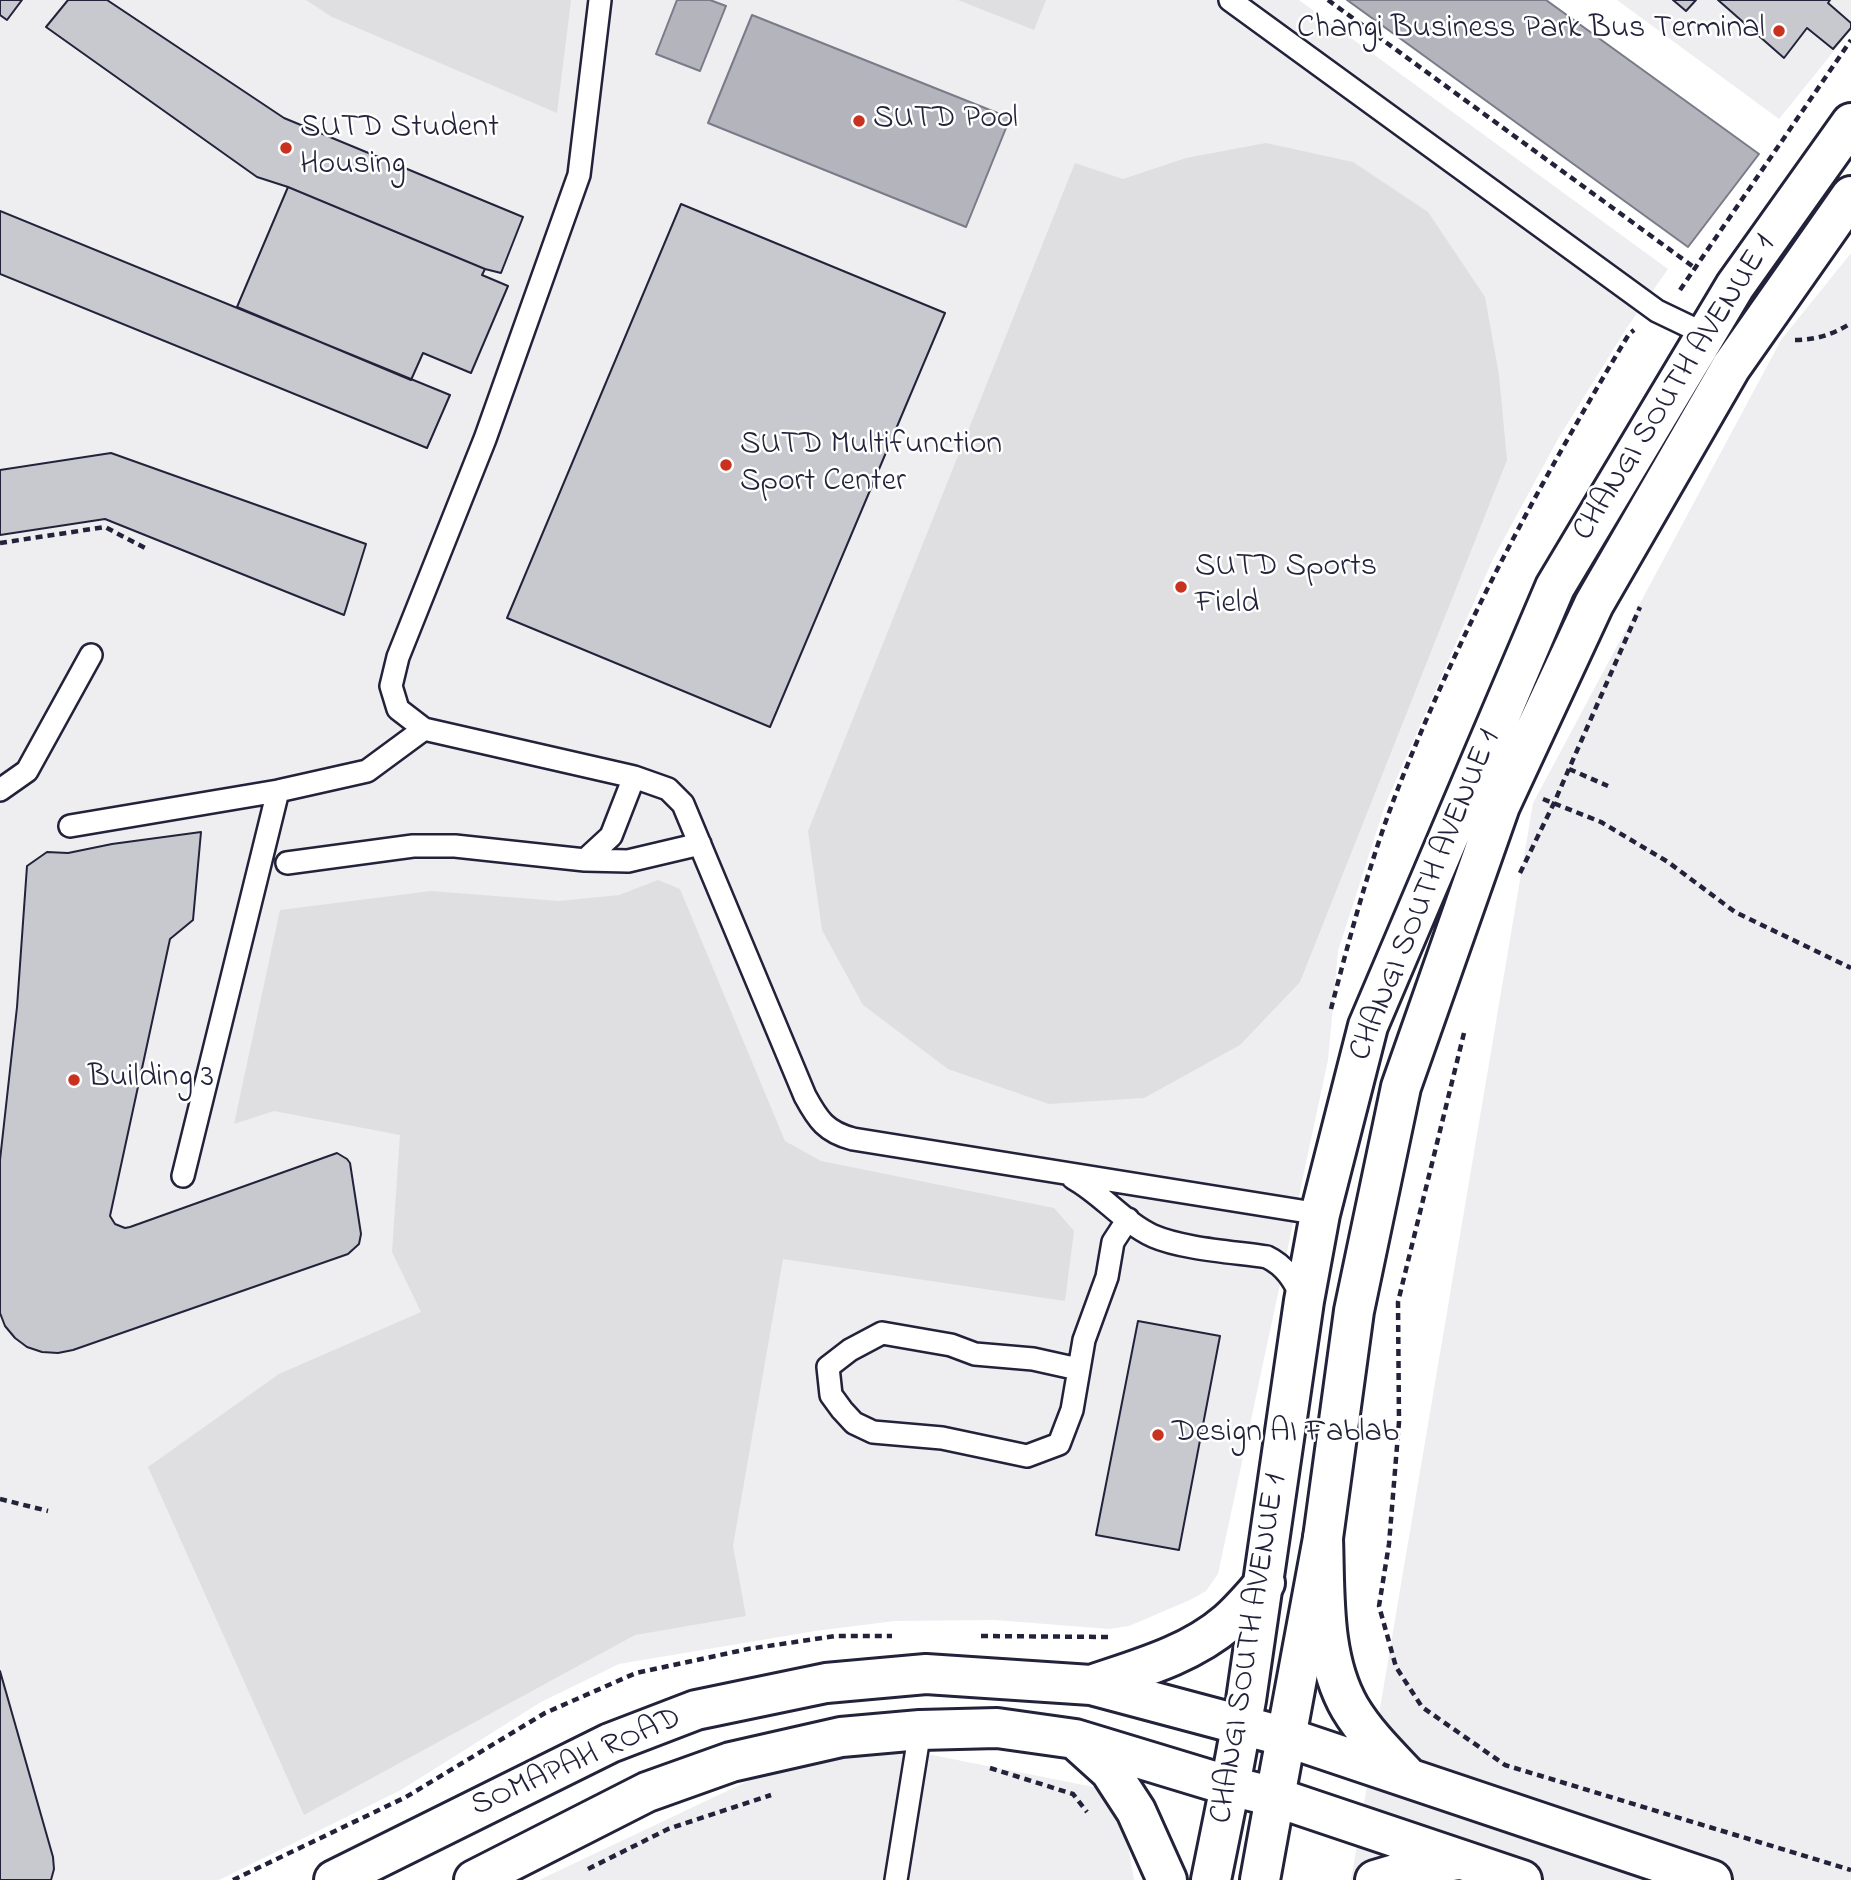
<!DOCTYPE html>
<style>
body{margin:0}
canvas{display:block;background:#fff}
</style>
<canvas width="1851" height="1880"></canvas>
<script>
const g = document.querySelector('canvas').getContext('2d');
g.lineJoin = 'round';
function paint(path, color) { g.fillStyle = color; g.fill(path, 'evenodd'); }
function stroke(path, color, width, dash) { g.strokeStyle = color; g.lineWidth = width; g.lineCap = dash ? 'butt' : 'round'; g.setLineDash(dash || []); g.stroke(path); }
function label(font, color, halo, rows, align = 'center') {
  g.font = font + ' "Indie Flower",sans-serif'; g.lineWidth = 5; g.setLineDash([]); g.textBaseline = 'middle'; g.strokeStyle = halo; g.fillStyle = color; for (const [text, x, y, turn = 0] of rows) {
    g.save(); g.translate(x, y); g.rotate((+turn || 0) * Math.PI / 180); g.textAlign = isNaN(turn) ? turn : align; if (halo) g.strokeText(text, 0, 0); g.fillText(text, 0, 0); g.restore();
  }
}
paint(new Path2D(`
 M0 0H1299L1668 269 1626 329 1558 439 1493 559 1385 805 1338 951 1328 1060 1218 1574 1206 1591 1190 1600 1129 1626 1109 1629 995 1620 895 1621 815 1631 619 1664 541 1702 401 1790 219 1880H0Z
 M1617 0H1851V30L1779 119Z
 M1851 253V1880H1351L1533 803 1781 340Z
 M841 1737 1119 1792 1134 1880H539Z`), '#eeeef1');
paint(new Path2D(`
 M306 0H571L557 113 332 17Z
 M958 0H1046L1034 30Z
 M1266 143 1353 162 1428 212 1485 297 1499 375 1507 460 1300 982 1240 1045 1144 1098 1049 1104 948 1069 863 1005 822 930 808 831 1075 163 1123 179 1186 158Z
 M658 880 680 889 785 1141 821 1161 1054 1208 1074 1231 1065 1301 783 1259 733 1546 746 1616 635 1635 304 1815 148 1467 279 1374 421 1312 392 1252 400 1135 274 1111 234 1124 280 910 431 891 559 901 619 895Z`), '#dfdfe2');
const water = new Path2D(`
 M677 0H710L726 6 700 71 656 54Z
 M1347 0H1546L1759 154 1688 247Z
 M752 15 1010 118 966 227 708 123Z`);
paint(water, '#b4b4bc');
stroke(water, '#7a7a88', 2);
const building = new Path2D(`
 M0 0H22L7 20 0 15Z
 M68 0H107L284 118 523 217 501 273 485 269 288 187 257 177 46 27Z
 M1673 0H1696L1686 11Z
 M1718 0H1830L1828 3 1851 23V28L1833 49 1807 28 1784 58Z
 M288 187 485 269 482 275 508 286 471 373 423 353 411 380 237 307Z
 M681 204 945 313 770 727 507 618Z
 M0 211 450 395 427 448 0 274Z
 M111 453 366 544 344 615 105 519 0 535V470Z
 M201 832 193 920 170 939 110 1216 115 1224 125 1228 130 1227 337 1153 347 1159 350 1163 361 1234 359 1244 348 1254 73 1350 58 1353 42 1352 27 1347 15 1338 5 1326 0 1313V1160L17 1007 27 866 47 852 68 853 112 844Z
 M1138 1321 1220 1336 1179 1550 1096 1535Z
 M0 1671 53 1857 54 1869 51 1880H0Z`);
paint(building, '#c8c8cf');
stroke(building, '#22223b', 2);
const lane = new Path2D(`
 M600 0 579 175 485 439 398 657 391 686 398 709 424 729 634 777 668 789 683 804 805 1096C818 1120 826 1132 853 1139L1320 1214
 M1230 0 1657 311 1705 334
 M0 790 27 771 91 655
 M70 826 278 791 367 771 424 729
 M585 860 611 836 634 777
 M287 863 413 846H455L585 860 628 861 700 844
 M183 1176 278 791
 M1073 1178C1102 1194 1123 1222 1153 1236 1183 1249 1234 1252 1267 1257 1286 1266 1294 1281 1303 1299
 M1078 1369 1033 1359 975 1354 951 1345 882 1333 850 1350 828 1367 831 1395 842 1410 854 1423 873 1432 942 1438 1027 1456 1059 1444 1072 1410 1084 1340 1107 1277 1113 1242 1128 1219
 M896 1880 920 1730`);
const street = new Path2D(`
 M1230 1786 1246 1700 1304 1301 1320 1214 1368 1026 1555 587 1735 286 1851 123
 M1275 1797 1323 1538 1354 1311 1401 1087 1500 806 1594 604 1731 367 1851 196`);
const secondary = new Path2D(`
 M1323 1538C1325 1593 1321 1658 1350 1708 1365 1733 1385 1753 1405 1774
 M1091 1685C1138 1669 1190 1655 1228 1622 1241 1611 1253 1596 1265 1583
 M1079 1743 1110 1771 1136 1811 1167 1880
 M334 1880 610 1743 696 1710 826 1683 926 1674 1091 1685 1286 1737 1712 1880
 M474 1880 647 1792 731 1762 841 1737 920 1730 997 1728 1075 1739 1230 1786 1275 1797 1522 1880
 M1211 1880 1230 1786
 M1260 1880 1275 1797
 M1375 1880 1422 1866 1458 1860`);
stroke(lane, '#22223b', 26);
stroke(street, '#22223b', 44);
stroke(secondary, '#22223b', 44);
stroke(new Path2D(`
 M1328 0 1695 268
 M1680 290 1851 40
 M1795 340C1816 340 1834 334 1851 323
 M0 543 105 527 147 549
 M1569 769 1608 786
 M1543 799 1601 822 1668 862 1735 912 1851 968
 M1520 873 1554 803 1640 607
 M1331 1009C1350 936 1371 857 1399 786 1461 628 1542 479 1629 334L1634 330
 M1464 1033 1398 1302 1399 1422 1389 1544 1379 1606 1396 1667 1422 1707 1505 1765 1851 1870
 M0 1499 48 1511
 M981 1636 1109 1637
 M990 1768 1073 1794 1087 1812
 M588 1869 668 1829 771 1795
 M233 1880 406 1797 545 1713 636 1673 748 1649 836 1636H892`), '#22223b', 4.5, [7, 5]);
stroke(lane, '#fff', 21);
stroke(street, '#fff', 38);
stroke(secondary, '#fff', 38);
for (const [x, y, r, color] of [
 [1779,31,7,"#c8321e"],
 [859,121,7,"#c8321e"],
 [286,148,7,"#c8321e"],
 [726,465,7,"#c8321e"],
 [1181,587,7,"#c8321e"],
 [74,1080,7,"#c8321e"],
 [1158,1435,7,"#c8321e"]
]) { const dot = new Path2D(); dot.arc(x, y, r, 0, 2 * Math.PI); g.fillStyle = color; g.fill(dot); stroke(dot, '#fff', 2.5); }
label('32px', '#22223b', '#fff', [
 ["Changi Business Park Bus Terminal",1765,31,"right"],
 ["SUTD Pool",873,121],
 ["SUTD Student",300,130],
 ["Housing",300,167],
 ["SUTD Multifunction",740,447],
 ["Sport Center",740,484],
 ["SUTD Sports",1195,569],
 ["Field",1195,606],
 ["Building 3",88,1080],
 ["Design AI Fablab",1172,1435]
], 'left');
label('32px', '#22223b', '#fff', [
 ["CHANGI SOUTH AVENUE 1",1676,389,-58],
 ["CHANGI SOUTH AVENUE 1",1427,896,-68],
 ["CHANGI SOUTH AVENUE 1",1251,1649,-81],
 ["SOMAPAH ROAD",577,1764,-24]
]);
</script>
